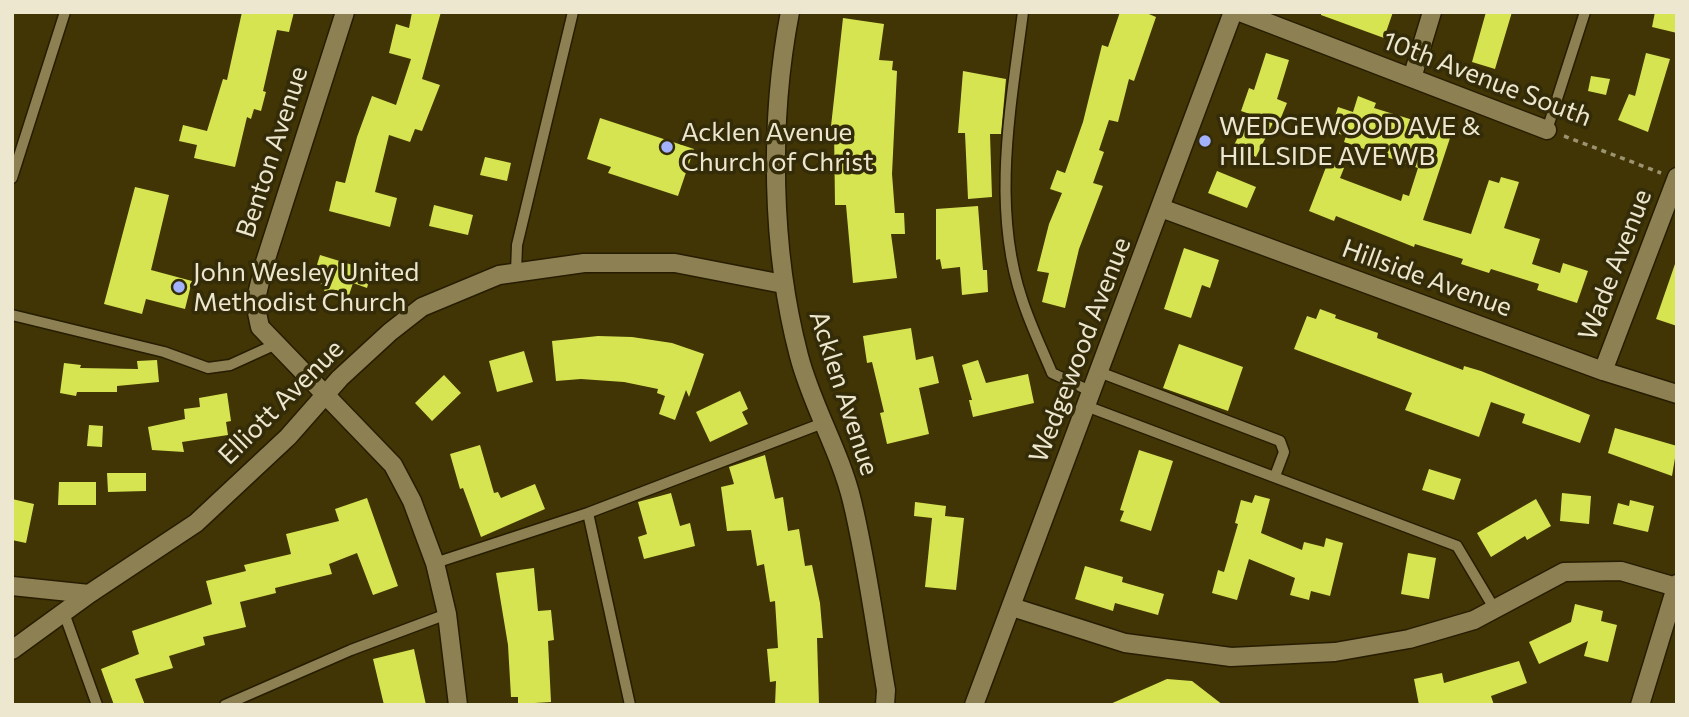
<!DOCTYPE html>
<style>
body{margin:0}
#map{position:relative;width:1689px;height:717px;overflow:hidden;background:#413505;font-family:Commissioner,sans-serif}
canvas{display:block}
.frame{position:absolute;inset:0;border:14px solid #ede7cf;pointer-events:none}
</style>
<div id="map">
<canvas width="1689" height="717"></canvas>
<div class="frame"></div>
</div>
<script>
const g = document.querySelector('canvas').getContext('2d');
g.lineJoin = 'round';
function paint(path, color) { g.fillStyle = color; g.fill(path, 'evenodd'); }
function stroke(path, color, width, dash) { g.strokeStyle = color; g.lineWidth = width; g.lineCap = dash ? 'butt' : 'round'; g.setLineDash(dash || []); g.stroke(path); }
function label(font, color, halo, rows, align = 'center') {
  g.font = font + ' Commissioner,sans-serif'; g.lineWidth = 7; g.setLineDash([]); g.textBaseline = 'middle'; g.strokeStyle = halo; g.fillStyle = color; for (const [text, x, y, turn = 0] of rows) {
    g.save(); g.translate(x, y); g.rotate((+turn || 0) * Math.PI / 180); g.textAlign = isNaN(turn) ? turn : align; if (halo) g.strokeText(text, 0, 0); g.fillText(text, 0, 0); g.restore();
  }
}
paint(new Path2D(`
 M242 12H294L289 32 277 30 263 91 266 92 261 111 254 109 251 119 247 117 235 167 194 158 197 145 179 141 183 125 207 131 223 79 227 80Z
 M412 12H441L422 79 440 85 422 131 415 129 410 142 389 135 375 192 397 198 390 227 329 211 336 181 345 183 357 137 372 96 396 105 411 59 389 53 396 24 409 28Z
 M1120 12H1144L1156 17 1134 81 1129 79 1118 122 1109 120 1099 150 1104 152 1093 183 1103 186 1079 249 1065 308 1042 302 1049 273 1037 271 1049 224 1062 193 1050 189 1057 170 1065 173 1083 122 1102 45 1108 47Z
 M1321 12H1393L1384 38 1321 15Z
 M1486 12H1512L1495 69 1472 62Z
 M1655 12H1677V33L1652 27Z
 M843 18 884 24 879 60 893 61 892 70 897 71 892 174 895 213H904L905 234H891L897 278 853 283 846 205H835L834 127 831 126Z
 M1266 53 1289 60 1277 99 1287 103 1278 125 1273 123 1256 157 1234 145 1250 114 1241 111 1249 88 1254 90Z
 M1646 53 1670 59 1648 132 1618 120 1629 94 1635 96Z
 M963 71 1006 79 1001 134H990L992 197 968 199 965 133H958Z
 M1591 76 1610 79 1606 95 1588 91Z
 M1358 96 1376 103 1374 108 1452 132 1423 220 1471 234 1489 180 1499 183 1501 177 1519 182 1504 228 1540 239 1532 264 1560 273 1563 263 1588 271 1577 303 1537 290 1539 284 1491 269 1489 273 1461 264 1463 259 1415 244 1414 247 1336 216 1334 221 1309 211 1328 162 1344 168 1340 178 1401 201 1403 194 1409 196 1418 168 1344 142 1346 136 1330 131 1338 107 1353 112Z
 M600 118 694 149 678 196 608 173 611 167 587 159Z
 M485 157 511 163 507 181 480 175Z
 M1217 171 1256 187 1247 208 1208 193Z
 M135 187 169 195 151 270 192 281 185 309 146 299 142 314 104 304Z
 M434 205 473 215 468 235 429 226Z
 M978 206 983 270H987L988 292 962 295 960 267 942 269 940 259 936 260V209Z
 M1184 248 1219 260 1210 288 1202 285 1191 318 1164 309Z
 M320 255 372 271 367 288 353 283 348 298 324 291 326 286 312 281Z
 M1675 264 1677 265V326L1656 319Z
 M1320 309 1336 315 1335 318 1378 333 1377 338 1463 370 1464 366 1481 371 1590 415 1580 443 1522 423 1525 414 1491 402 1479 437 1405 410 1412 393 1294 349 1307 316 1316 319Z
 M911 328 916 360 933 356 939 383 919 388 929 434 887 444 880 413 884 412 872 362 867 363 863 336Z
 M598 336 632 337 672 343 704 354 689 397 686 390 675 420 659 414 665 396 657 393 658 389 624 382 581 379 556 381 552 341Z
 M1179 344 1243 367 1228 411 1163 388Z
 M524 351 533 382 497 392 489 361Z
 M157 360 159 382 117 386V392H77L76 396 60 393 64 363 81 365 80 368 138 369 137 361Z
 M978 360 986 383 1028 374 1034 403 973 417 969 400H972L962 365Z
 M444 375 461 393 432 421 415 403Z
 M740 391 748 409 742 412 748 424 710 442 696 412Z
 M227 393 231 421 226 422 228 435 182 442 184 452 152 450 148 427 185 419 184 409 200 407 199 398Z
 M89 425 103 426 102 447 87 446Z
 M1615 428 1677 446 1672 476 1608 453Z
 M480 445 494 493 498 492 501 498 535 484 545 509 481 537 463 488 460 489 450 454Z
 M1139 450 1173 461 1151 531 1120 521 1124 511 1120 510Z
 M765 455 775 499 783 497 788 531 799 529 805 566 812 565 820 603 823 638H817L819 705H775L776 681 770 682 767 649 778 648 775 601 770 602 764 564 757 566 751 530 727 531 721 487 734 484 729 467Z
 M1429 469 1461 479 1454 500 1422 490Z
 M107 473H146V491L108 492Z
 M59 482H96V505H58Z
 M671 493 680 526 690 523 695 546 644 559 638 537 647 534 638 502Z
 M1562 493 1591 496 1589 524 1560 521Z
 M1255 495 1270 499 1261 533 1302 550 1304 542 1324 547 1326 538 1343 543 1330 596 1311 591 1309 600 1290 595 1295 578 1249 559 1237 600 1212 593 1218 570 1224 572 1238 524 1235 523 1241 500 1252 503Z
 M367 498 398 586 373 595 357 553 329 564 332 574 275 588 276 593 240 602 246 627 203 637 205 645 169 656 173 668 135 679 145 705H114L101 669 139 654 132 631 212 604 206 581 246 571 244 565 291 554 286 534 339 521 335 509Z
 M12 499 34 504 26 543 12 540Z
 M1536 499 1551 526 1527 540 1525 536 1491 557 1477 533Z
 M1630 500 1654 506 1648 532 1613 524 1618 503 1629 506Z
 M915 502 946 506 945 516 964 518 956 590 925 587 932 518 914 516Z
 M1408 553 1436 558 1429 599 1401 594Z
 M1085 566 1123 577 1122 582 1164 594 1158 615 1115 603 1113 611 1075 599Z
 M534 568 538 611 551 610 554 640 548 641 551 702 518 704V697H511L508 645 496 573Z
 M1575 604 1603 611 1601 621 1617 625 1608 662 1584 656 1588 641 1539 664 1529 642 1571 622Z
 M414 649 426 705H384L373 659Z
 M1519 661 1527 683 1491 696 1494 705H1419L1414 679 1442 673 1444 683Z
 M1167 679 1192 681 1223 705H1108Z`), '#d7e452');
const lane = new Path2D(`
 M1023 12C1011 105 991 207 1022 299 1030 324 1042 349 1052 373L1092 392
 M1547 130 1585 12
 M12 178 65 12
 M516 272 517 245 573 12
 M12 315 164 352 208 368 230 365 274 345
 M1099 372 1280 441 1284 452 1275 476
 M1086 406 1457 546 1494 608
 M588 513 630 705
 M435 563 588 513 823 423
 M64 613 97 705
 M225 705 351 650 447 614`);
const street = new Path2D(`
 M345 12 264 265 255 303 260 327 393 465 412 501 435 563 447 614 458 705
 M1240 12 1547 130
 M1412 78 1432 12
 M1161 208 1603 371 1677 394
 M1603 371 1677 177
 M12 586 89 594
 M1012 607 1125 643 1231 657 1335 652 1409 639 1474 620 1564 572 1621 571 1676 587
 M12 650 89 594 196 523 288 437 340 378 390 332 422 307 499 275 584 263H675L783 284
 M1640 705 1677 584`);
const secondary = new Path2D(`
 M790 12C769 120 771 250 799 356 812 406 840 451 852 501 867 563 875 627 886 690L885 705
 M974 705 1233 12`);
stroke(lane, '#261d00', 13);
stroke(street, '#261d00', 21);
stroke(secondary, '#261d00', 21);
stroke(new Path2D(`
 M1564 136 1661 173`), '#9c9370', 3.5, [5, 5]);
stroke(lane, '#8d8053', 10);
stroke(street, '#8d8053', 18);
stroke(secondary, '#8d8053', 18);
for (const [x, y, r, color] of [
 [1205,141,7,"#a2b2fd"],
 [667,147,7,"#a2b2fd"],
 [179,287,7,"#a2b2fd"]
]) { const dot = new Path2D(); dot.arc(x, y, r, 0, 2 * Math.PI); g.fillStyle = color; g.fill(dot); stroke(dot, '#342c09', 2.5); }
label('26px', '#ede7cf', '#342c09', [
 ["10th Avenue South",1487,79,21],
 ["Benton Avenue",272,152,-72],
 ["Wade Avenue",1615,265,-69],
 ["Hillside Avenue",1427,278,20],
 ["Wedgewood Avenue",1080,350,-69],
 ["Acklen Avenue",844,393,72],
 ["Elliott Avenue",281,402,-45]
]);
label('26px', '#ede7cf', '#342c09', [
 ["WEDGEWOOD AVE &",1219,126],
 ["HILLSIDE AVE WB",1219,156],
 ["Acklen Avenue",681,132],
 ["Church of Christ",681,162],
 ["John Wesley United",193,272],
 ["Methodist Church",193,302]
], 'left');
</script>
